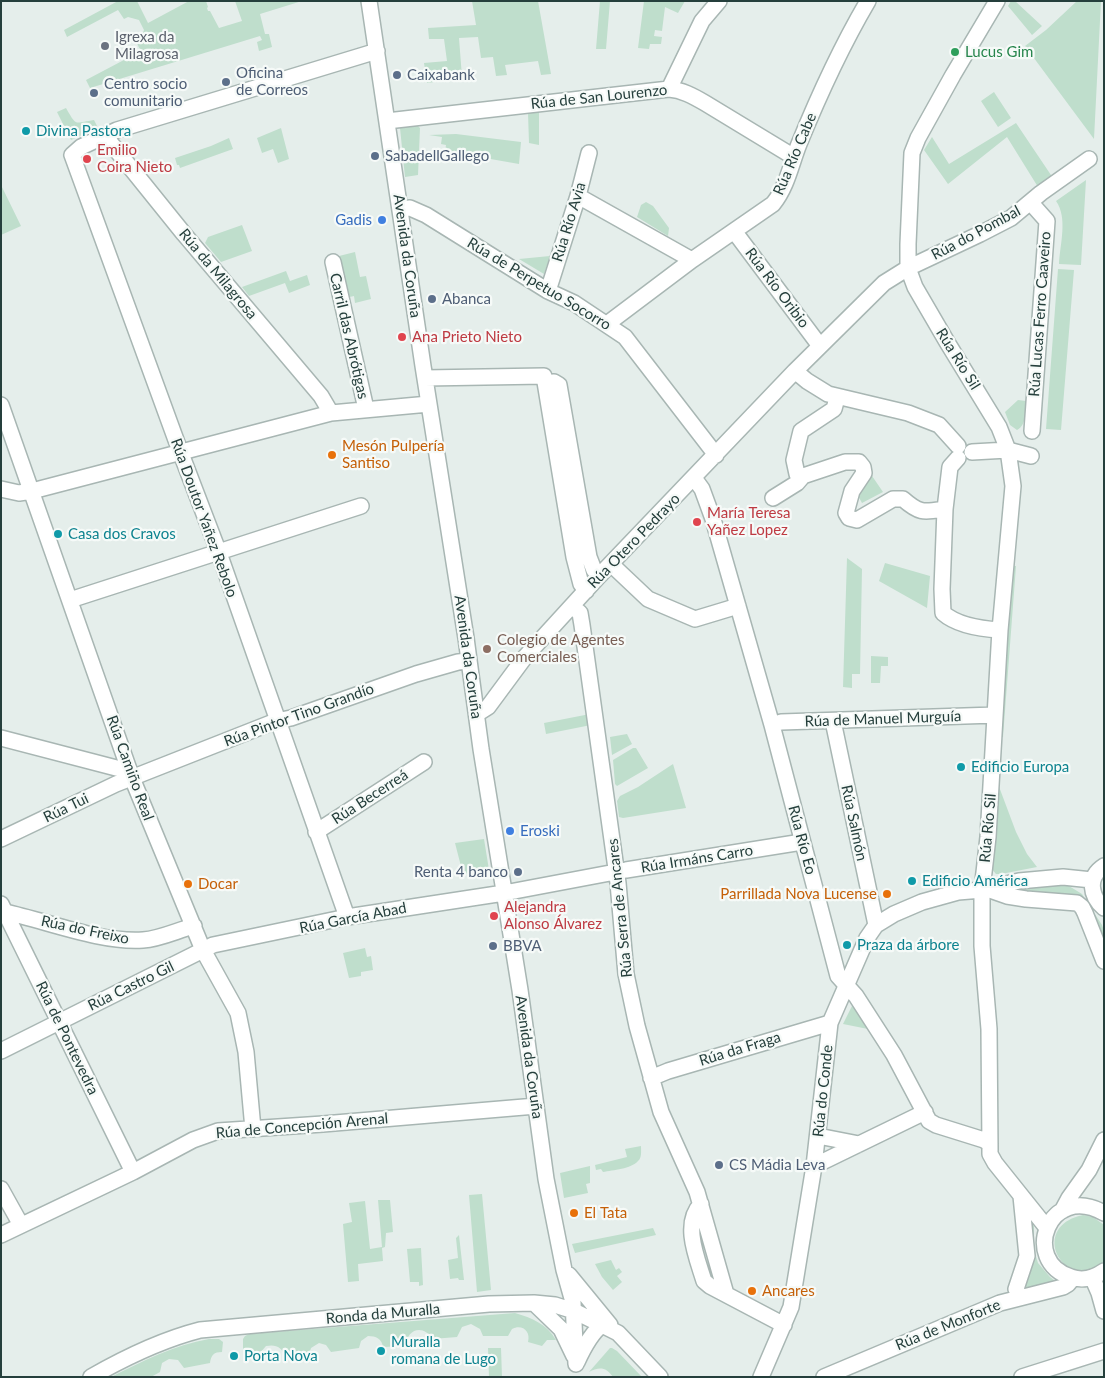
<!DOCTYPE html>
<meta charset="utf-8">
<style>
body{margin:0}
#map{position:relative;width:1105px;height:1378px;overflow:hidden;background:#e5eeeb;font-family:Lato,sans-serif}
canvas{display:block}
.frame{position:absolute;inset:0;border:2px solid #253f3c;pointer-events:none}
</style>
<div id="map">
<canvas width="1105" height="1378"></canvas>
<div class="frame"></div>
</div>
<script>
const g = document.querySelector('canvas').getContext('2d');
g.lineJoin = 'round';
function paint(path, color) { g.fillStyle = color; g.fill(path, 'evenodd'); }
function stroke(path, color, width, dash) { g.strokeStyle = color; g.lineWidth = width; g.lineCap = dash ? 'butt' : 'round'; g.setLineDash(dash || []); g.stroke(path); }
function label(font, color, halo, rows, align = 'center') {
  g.font = font + ' Lato,sans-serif'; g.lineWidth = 4.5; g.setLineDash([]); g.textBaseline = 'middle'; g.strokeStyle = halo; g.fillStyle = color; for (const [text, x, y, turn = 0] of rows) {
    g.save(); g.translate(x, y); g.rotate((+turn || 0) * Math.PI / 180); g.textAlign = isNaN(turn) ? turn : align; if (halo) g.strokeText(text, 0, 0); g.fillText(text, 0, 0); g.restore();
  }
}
paint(new Path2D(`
 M118 1H137L148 23 189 1H206L208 7 207 8 208 11H210L219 28 242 21 235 1H302L260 14 265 34H269L272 47 259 51 257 42 262 40 260 36 90 88 86 80 141 51 136 42 140 40 144 30 139 20 128 17 124 19 118 10 67 37 64 30Z
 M472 1H538L551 74 541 75 538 61 505 65 507 75 496 76 493 57 481 58 478 37 459 38 462 77 458 78 457 75 449 76V80L427 83 424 63 447 61 444 39H429L428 28 476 25Z
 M600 1H610L606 49H596Z
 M644 1H685L678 13 665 7 662 31 655 30 654 36 662 37 661 44H650L649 49 638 48Z
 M1011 1H1015L1042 26 1032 35 1008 6Z
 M1077 1H1101L1094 139 1025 46 1046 30Z
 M994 92 1011 118 998 127 981 101Z
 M66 108C77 127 74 123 94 120L98 128 71 140 57 112Z
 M539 111V145L529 143 528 113Z
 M1016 123 1053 178 1038 187 1007 137 948 184 924 150 932 137 949 164Z
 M417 125 420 128 418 175 405 177 400 128Z
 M281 128 289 159 278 163 273 149 262 153 257 138Z
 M456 134 521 142 519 164 445 151 446 145 441 144 442 137 429 135Z
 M229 138 233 149 180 168 179 165H177L175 158 211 146Z
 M1086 180 1081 265 1059 264C1060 244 1068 218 1056 201Z
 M1 185 21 226 1 235Z
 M646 202 653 206 669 228 668 236 637 217 641 205Z
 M242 225 252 251 221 262 205 243 208 237Z
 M355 252 360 277 366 276 371 299 355 303 354 296 345 298 335 257Z
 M550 256 544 274 519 259Z
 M1058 269 1074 270 1061 430 1046 429Z
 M286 271 290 281 307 275 310 285 289 293 285 283 249 296 242 287Z
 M1018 400 1026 401C1025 411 1027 425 1017 430L1010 425 1005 412Z
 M870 473 883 492 862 503 856 492Z
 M847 558 862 569 860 674H852V688L843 687Z
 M885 563 930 576 927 608 879 581Z
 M1011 566H1016L1003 737H999Z
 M871 656 888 657V666H881L880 683H871Z
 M590 714 591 725 546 734 544 723Z
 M627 734 632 744 612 755 610 737Z
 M633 748H636L648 768 617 786 615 784 613 760Z
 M673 764 686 808 623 818 619 817 617 801 620 796 638 787Z
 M998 784 1016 832 1027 854 1037 867 1001 874H996L991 868Z
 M484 839 489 870 463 874 455 843Z
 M1053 884 1069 886 1082 894 1102 925 1104 931V950L1089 915 1017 891 1018 889Z
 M365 948 367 957 371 956 373 970 361 972V976L349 978 343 953Z
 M852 1006 857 1008 868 1029 843 1024Z
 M641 1146C641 1151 642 1158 638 1161 631 1169 613 1170 603 1172L601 1169 596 1170 595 1165 627 1157 625 1149Z
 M590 1166V1183L586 1184 588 1193 564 1198 560 1173Z
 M482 1194 491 1290 477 1292 469 1195Z
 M378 1200H390L393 1232 386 1233 385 1247 382 1248 383 1261 358 1264 359 1281 348 1282 343 1224 352 1222 349 1203 365 1201 370 1249 382 1247Z
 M1025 1211 1034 1226V1250L1038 1263 1050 1277 1058 1283 1027 1288 1025 1287Z
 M1083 1215 1093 1217 1104 1225V1261C1066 1296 1026 1227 1083 1215Z
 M653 1228 656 1235 575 1253 572 1244Z
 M459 1235 464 1280H459L458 1278 450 1279 448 1260 458 1258 456 1238Z
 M421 1248 423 1285 419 1286V1282H410L407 1249Z
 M611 1260 616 1270 619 1268 622 1272 617 1276 622 1282 613 1290 602 1277 595 1264Z
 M515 1313C532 1318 547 1324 556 1340H547L542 1346 528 1342C531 1331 522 1324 512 1329L508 1336H483L480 1329 471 1324 462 1327 457 1337 432 1339C424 1324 406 1329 406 1346L383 1347C382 1339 376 1336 368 1336L361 1341 359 1348 331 1352 326 1345 319 1343 311 1348 309 1355 285 1357C282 1347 276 1344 266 1346L260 1353 259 1358 253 1359 251 1352 243 1349V1339L245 1336 249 1334Z
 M209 1339H219L223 1342 222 1352C214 1352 211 1355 210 1363L184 1368 178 1360 169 1359 162 1363 160 1372 151 1377H111C143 1361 174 1345 209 1339Z
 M488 1348H501L502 1377H489Z
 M610 1348H612L617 1351 642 1377H613C606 1366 598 1367 589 1372Z`), '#bfdecc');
const minor = new Path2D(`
 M369 1 423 366 466 638 481 749 520 990 546 1179 564 1270 573 1302 576 1364
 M997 1 953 75 918 138 912 153 908 244V268L915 287 947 342 999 427 1008 450 1013 486 1000 630 988 837 982 890V946L989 1029 990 1148V1154L995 1163 1047 1228
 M669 89 702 21 719 1
 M387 121 669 89C682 90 693 96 705 103L794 157
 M105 136 184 234 321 396 331 413
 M578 196 692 260
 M1031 203 1047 221 1032 431
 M400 209 410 208 426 215 548 291 574 303 625 337 716 455
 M734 231 820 346
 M333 262 366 409
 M548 291 578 196 589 153
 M607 324 692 260 773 204C787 187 791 164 799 144 819 95 841 47 868 1
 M795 371 807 381 828 394 908 413 939 425 958 446
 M425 378 544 376 574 557 581 584 586 591
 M545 383 554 382 559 385 589 557 594 570 599 576
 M837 398 834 409 801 431 794 460 797 474 803 476 845 462H859L863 467 864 473 852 491 846 513 849 518 857 520 893 499H903C920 514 924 512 945 509
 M1 405 132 778 203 950 238 1013 246 1052 253 1129
 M972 452 1008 450 1031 456
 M958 458 950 467 945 509 942 589 943 613C958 626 982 629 1000 630
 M694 478 702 489 713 519 772 725 838 976 856 996 894 1055 929 1121 936 1125 984 1140 990 1144
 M1 489 19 493 32 491 331 413 429 404
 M773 498 797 483 803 476
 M612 565 648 599 695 619 738 606
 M70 600 361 506
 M572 606 580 613 582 625 618 883 626 974 637 1026 661 1112 697 1192 726 1294
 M477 714 488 707 525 657 599 576 795 371 884 283 908 268 980 234 1011 218 1041 193 1089 159
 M833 721 876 925
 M772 725 781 722 995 715
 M1 738 124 770 129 769
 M316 832 424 762
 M1 839 116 784 276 721 291 718 416 674 458 662 469 661
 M1104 866C1087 877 1090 896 1104 908
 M987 889 1007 896 1026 899 1077 903 1082 907 1085 913 1104 961
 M1 904 133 1172
 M5 912C47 921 101 943 143 940 160 939 178 930 194 926
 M347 917 219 553 180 451 72 155 81 147 117 130 377 51
 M1 1051 213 945 347 917 504 893 626 870 802 842
 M651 1078 668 1071 830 1023
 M818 1136 859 1144
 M814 1166 925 1112
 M1 1189 21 1225
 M701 1204C682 1224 697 1258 704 1281L710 1286 784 1325
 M1062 1211 1069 1198 1089 1170 1104 1140
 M1104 1213C1049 1182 1020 1261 1071 1277 1082 1281 1094 1278 1104 1271
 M1 1235 133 1172 193 1140 218 1131 323 1124 536 1106
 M569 1275 610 1325
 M1092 1277 1099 1293 1104 1311
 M1020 1297 1016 1289 1027 1256 1021 1196
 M534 1303 561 1329 574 1356
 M577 1362C583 1349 591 1333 602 1325
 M91 1377C126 1357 161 1340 200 1330L489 1304 534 1303 555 1305 574 1311 618 1333 660 1377
 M761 1377 791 1307 814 1166 830 1023 867 938 876 925 894 914 922 902 958 892 982 890 1019 881 1063 877 1092 880
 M824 1377 1000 1303 1063 1287 1068 1284 1073 1278
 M1022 1377 1104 1351`);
stroke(minor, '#a8b6b3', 18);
stroke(minor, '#fff', 15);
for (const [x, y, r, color] of [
 [105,46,5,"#6b7280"],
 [955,52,5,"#2e9e5b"],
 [397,75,5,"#5c6f8a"],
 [226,82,5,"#5c6f8a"],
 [94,93,5,"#5c6f8a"],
 [26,131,5,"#0f9aa8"],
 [375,156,5,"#5c6f8a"],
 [87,159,5,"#e0444e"],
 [382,220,5,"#3f7fe0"],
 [432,299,5,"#5c6f8a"],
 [402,337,5,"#e0444e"],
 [332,455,5,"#e8710a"],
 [697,522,5,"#e0444e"],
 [58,534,5,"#0f9aa8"],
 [487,649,5,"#8d6e63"],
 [961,767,5,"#0f9aa8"],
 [510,831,5,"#3f7fe0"],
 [518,872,5,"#5c6f8a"],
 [912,881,5,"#0f9aa8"],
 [188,884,5,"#e8710a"],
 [887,894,5,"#e8710a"],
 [494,916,5,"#e0444e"],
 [847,945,5,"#0f9aa8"],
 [493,946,5,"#5c6f8a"],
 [719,1165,5,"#5c6f8a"],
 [574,1213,5,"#e8710a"],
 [752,1291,5,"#e8710a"],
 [381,1351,5,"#0f9aa8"],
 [234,1356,5,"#0f9aa8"]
]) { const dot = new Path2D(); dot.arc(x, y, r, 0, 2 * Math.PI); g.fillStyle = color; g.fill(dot); stroke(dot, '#f6faf8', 2); }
label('15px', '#5b616d', '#f6faf8', [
 ["Igrexa da",115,37],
 ["Milagrosa",115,54]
], 'left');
label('15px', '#27864d', '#f6faf8', [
 ["Lucus Gim",965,52]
], 'left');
label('15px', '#4e5e75', '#f6faf8', [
 ["Oficina",236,73],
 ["de Correos",236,90],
 ["Caixabank",407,75],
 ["Centro socio",104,84],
 ["comunitario",104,101],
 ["SabadellGallego",385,156],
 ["Abanca",442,299],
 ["Renta 4 banco",508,872,"right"],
 ["BBVA",503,946],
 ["CS Mádia Leva",729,1165]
], 'left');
label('15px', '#253f3c', '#f6faf8', [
 ["Rúa de San Lourenzo",599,97,-6],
 ["Rúa Río Cabe",795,154,-67],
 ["Rúa Río Avia",569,222,-73],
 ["Rúa do Pombal",976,233,-28],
 ["Avenida da Coruña",407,256,82],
 ["Rúa da Milagrosa",218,274,50],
 ["Rúa de Perpetuo Socorro",539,284,31],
 ["Rúa Río Oribio",777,288,53],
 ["Rúa Lucas Ferro Caaveiro",1040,314,-86],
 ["Carril das Abrótigas",349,336,77],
 ["Rúa Río Sil",958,359,58],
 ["Rúa Doutor Yañez Rebolo",204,518,70],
 ["Rúa Otero Pedrayo",634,541,-46],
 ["Avenida da Coruña",468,657,82],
 ["Rúa Pintor Tino Grandío",299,715,-20],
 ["Rúa de Manuel Murguía",883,719,-2],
 ["Rúa Camiño Real",130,768,70],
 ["Rúa Becerreá",370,797,-33],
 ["Rúa Tui",66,808,-26],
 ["Rúa Salmón",854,823,78],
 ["Rúa Río Sil",988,828,-85],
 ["Rúa Río Eo",802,840,75],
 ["Rúa Irmáns Carro",697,859,-9],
 ["Rúa Serra de Ancares",620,908,-96],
 ["Rúa García Abad",353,918,-11],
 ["Rúa do Freixo",85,930,12],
 ["Rúa Castro Gil",131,986,-26],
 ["Rúa de Pontevedra",67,1038,64],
 ["Rúa da Fraga",740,1049,-17],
 ["Avenida da Coruña",529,1057,82],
 ["Rúa do Conde",823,1091,-84],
 ["Rúa de Concepción Arenal",302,1126,-5],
 ["Ronda da Muralla",383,1314,-5],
 ["Rúa de Monforte",948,1325,-22]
]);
label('15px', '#0d838f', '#f6faf8', [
 ["Divina Pastora",36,131],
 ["Casa dos Cravos",68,534],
 ["Edificio Europa",971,767],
 ["Edificio América",922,881],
 ["Praza da árbore",857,945],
 ["Muralla",391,1342],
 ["romana de Lugo",391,1359],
 ["Porta Nova",244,1356]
], 'left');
label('15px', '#be3a42', '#f6faf8', [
 ["Emilio",97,150],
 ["Coira Nieto",97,167],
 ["Ana Prieto Nieto",412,337],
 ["María Teresa",707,513],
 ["Yañez Lopez",707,530],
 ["Alejandra",504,907],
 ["Alonso Álvarez",504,924]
], 'left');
label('15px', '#366cbe', '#f6faf8', [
 ["Gadis",372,220],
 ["Eroski",520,831,"left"]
], 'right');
label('15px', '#c56008', '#f6faf8', [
 ["Mesón Pulpería",342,446],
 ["Santiso",342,463],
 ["Docar",198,884],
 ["Parrillada Nova Lucense",877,894,"right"],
 ["El Tata",584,1213],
 ["Ancares",762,1291]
], 'left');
label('15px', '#785e54', '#f6faf8', [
 ["Colegio de Agentes",497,640],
 ["Comerciales",497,657]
], 'left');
</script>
